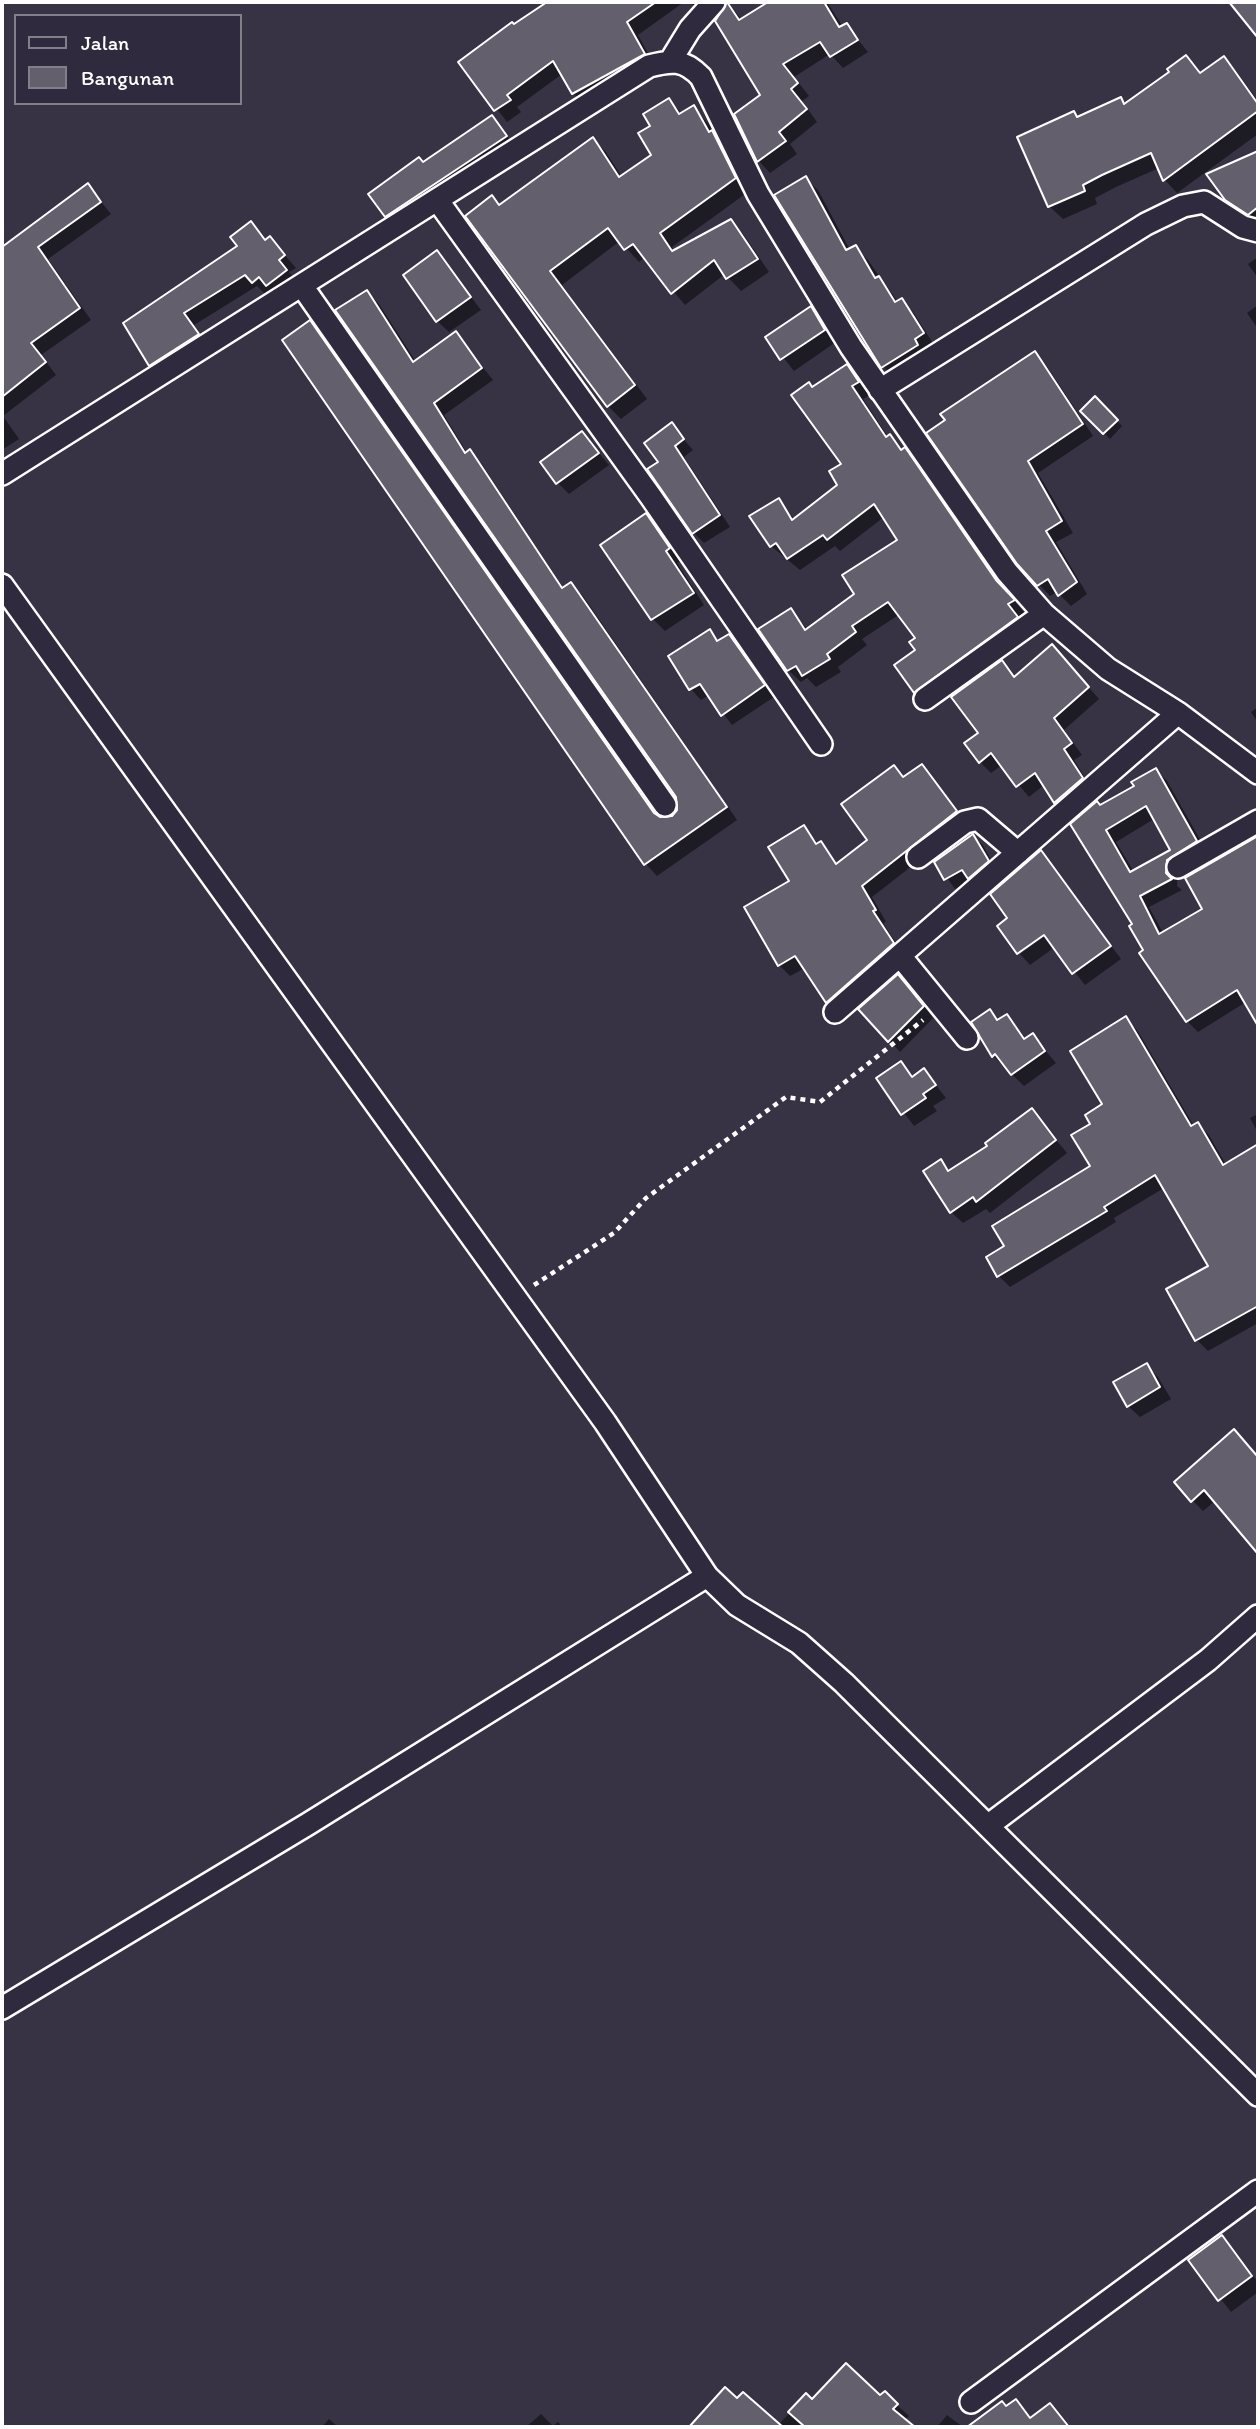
<!DOCTYPE html>
<style>
body{margin:0}
#map{position:relative;width:1260px;height:2429px;overflow:hidden;background:#373345;font-family:Itim,sans-serif}
canvas{display:block}
.frame{position:absolute;inset:0;border:4px solid #fff;pointer-events:none}
.legend{position:absolute;left:14px;top:14px;width:228px;height:91px;box-sizing:border-box;background:#2f2a3d;border:2px solid #827f8b;margin:0;padding:9px 12px;list-style:none;font-size:21px;color:#fff}
.legend li{display:flex;align-items:center;gap:14px;height:35px}
.legend b{width:35px;border:2px solid #827f8b}
</style>
<div id="map">
<canvas width="1260" height="2429"></canvas>
<div class="frame"></div>
<ul class="legend">
<li><b style="height:9px;background:#2f2a3d"></b>Jalan</li>
<li><b style="height:19px;background:#635f6d"></b>Bangunan</li>
</ul>
</div>
<script>
const g = document.querySelector('canvas').getContext('2d');
g.lineJoin = 'round';
function paint(path, color) { g.fillStyle = color; g.fill(path, 'evenodd'); }
function stroke(path, color, width, dash) { g.strokeStyle = color; g.lineWidth = width; g.lineCap = dash ? 'butt' : 'round'; g.setLineDash(dash || []); g.stroke(path); }
paint(new Path2D(`
 M550 2H684L638 35 655 66 585 105 573 93 562 74 517 107 521 112 507 122 461 62Z
 M690 2H720L703 16Z
 M771 2H827L843 27 846 25 868 52 843 68 830 54 794 77 809 96 802 101 817 122 790 144 797 154 770 173 759 161 736 114 762 95 726 11 728 3 742 20Z
 M1186 57 1202 74 1223 58 1236 71 1258 101V134L1177 193 1165 180 1159 168 1116 187 1095 198 1097 204 1063 219 1049 206 1074 113 1079 118 1121 100 1126 105 1172 72Z
 M669 100 683 114 693 108 706 121 725 145 748 192 672 247 675 252 730 221 743 234 769 272 741 291 725 274 685 305 645 257 639 262 620 241 562 285 647 399 621 419 608 406 468 217 492 198 500 206 593 139 606 152 622 177 653 156V126Z
 M492 117 517 149 398 228 386 216 424 164Z
 M1258 153V224L1238 211 1209 175Z
 M806 179 818 190 850 250 855 247 867 259 898 302 901 300 913 312 934 345 894 378 883 366Z
 M88 186 111 214 48 259 91 320 41 355 56 375 3 416 19 439 2 450V247Z
 M251 223 267 241 270 238 296 268 289 272 297 283 279 296 272 289 265 294 257 286 194 325 209 347 162 377 150 365 126 324 240 247Z
 M437 252 481 310 449 332 437 321Z
 M1258 257V278L1248 264Z
 M367 292 379 304 416 362 455 333 493 380 444 415 467 453 481 463 564 589 571 584 583 596 737 820 657 876 646 864 338 420 310 322 321 334 659 817 665 820 674 817 680 805 677 797 337 310Z
 M1258 305V329L1247 313Z
 M810 308 836 342 794 371 767 337Z
 M1034 353 1046 365 1093 436 1038 473 1073 533 1056 542 1087 594 1071 606 1057 592 1050 596 1019 563Z
 M846 366 870 395 863 399 888 437 917 462 1008 594 1025 613 1019 617 1028 630 927 704 915 691 918 639 900 614 862 639 867 645 838 667 841 672 816 687 807 678 801 682 788 670 791 610 808 630 857 595 900 541 884 517 840 551 835 546 800 570 771 546 751 516 778 500 795 520 839 486 843 464 813 388Z
 M1095 398 1122 426 1110 439 1082 411Z
 M671 425 693 450 684 457 730 527 704 543 694 533 661 462Z
 M582 433 609 465 569 494 558 483Z
 M646 515 681 561 677 563 704 605 665 631 653 619 602 545Z
 M710 632 720 642 729 636 739 646 774 697 732 725 709 695 701 700 691 689 670 656Z
 M1063 658 1099 699 1064 730 1082 755 1074 760 1093 791 1067 813 1044 785 1029 797 1002 765 991 773 980 762V733L1001 663 1016 678Z
 M1258 707V723L1251 712Z
 M922 766 967 823 872 897 886 922 883 923 904 955 838 1013 805 968 790 976 779 965 791 882 804 828 838 864 870 841 894 767 905 778Z
 M1156 770 1167 781 1207 852 1178 871 1177 886 1182 890 1149 907 1163 933 1205 910 1188 879 1258 838V1023L1246 1002 1198 1032 1187 1021 1142 953 1146 951 1135 924 1073 825 1136 787ZM1154 819 1173 851 1134 872 1116 842Z
 M973 836 983 845 997 871 955 889 936 862Z
 M1041 852 1121 959 1085 985 1055 947 1030 965 1020 954 1052 931Z
 M909 987 933 1018 900 1052 861 1009Z
 M989 1011 999 1021 1007 1016 1026 1039 1032 1035 1056 1063 1024 1086 993 1056Z
 M1126 1019 1137 1030 1194 1126 1198 1124 1209 1135 1226 1165 1258 1146V1251L1256 1252 1258 1323 1208 1351 1197 1340 1169 1290 1210 1267 1164 1188 1114 1218 1116 1222 1010 1287 999 1276 1007 1247 1092 1166V1124L1105 1105Z
 M901 1063 914 1077 924 1070 946 1098 933 1106 937 1111 914 1126 878 1078Z
 M1031 1110 1067 1153 990 1213 986 1209 963 1223 951 1212 941 1161 951 1171 990 1147Z
 M1258 1114V1133L1250 1118Z
 M1146 1365 1158 1377 1171 1399 1140 1417 1128 1406Z
 M1245 1443 1258 1458V1551L1215 1501 1203 1511 1192 1500Z
 M1222 2237 1258 2282V2292L1231 2312 1190 2260Z
 M725 2389 778 2425 806 2396 812 2401 880 2398 897 2405 909 2416 904 2421 912 2427H691Z
 M1015 2401 1032 2419 1050 2405 1069 2427H970L1002 2403 1007 2408Z
 M541 2414 553 2426 558 2422 562 2427H526Z
 M947 2415 963 2427H937Z
 M329 2419 338 2427H322Z`), '#0007');
const building = new Path2D(`
 M547 2H656L627 22 645 54 572 94 553 61 507 95 511 100 494 111 458 62 512 22 514 24Z
 M727 2 739 20 768 2H824L839 27 847 23 858 40 830 57 820 42 783 64 798 83 791 89 807 109 779 132 786 141 757 162 734 114 760 95 715 21Z
 M1229 2H1258V38Z
 M1186 55 1200 73 1224 56 1258 104V111L1163 181 1151 153 1102 175 1083 185 1085 191 1048 207 1017 137 1074 111 1077 117 1121 97 1124 104 1169 72 1167 69Z
 M669 98 679 114 694 105 709 132 712 130 736 178 660 233 672 251 731 219 758 259 726 279 714 260 671 294 633 244 624 250 608 228 550 271 635 385 607 407 465 216 492 195 499 205 593 137 619 177 651 155 638 133 650 126 643 114Z
 M492 115 507 136 385 217 368 194 419 157 423 162Z
 M1258 151V207L1248 215 1225 200 1206 174Z
 M806 176 846 250 856 245 875 278 879 276 895 302 902 298 924 333 915 339 918 345 881 368 774 195Z
 M88 183 101 202 38 247 80 308 31 343 46 362 2 397V247Z
 M251 221 265 240 270 236 285 255 279 260 287 270 266 286 259 277 252 283 245 275 184 313 199 334 149 366 123 323 237 246 230 237Z
 M437 250 471 297 436 322 403 275Z
 M367 290 413 362 456 331 482 368 434 403 465 453 470 449 562 588 571 582 727 807 644 865 282 340 310 320 654 813 660 817 672 816 677 810 676 797 335 310Z
 M811 306 825 330 780 360 765 337Z
 M1035 351 1083 424 1028 461 1062 521 1046 531 1077 582 1058 596 1048 579 1037 586 1017 564 926 433 945 420 940 414Z
 M847 364 859 382 852 386 886 437 890 434 901 450 905 447 996 580 1015 600 1008 604 1018 617 914 693 894 665 915 650 909 642 915 638 888 602 852 626 856 632 827 654 830 659 802 676 796 666 787 671 758 629 791 608 805 630 854 594 842 575 897 540 874 504 827 540 823 535 787 559 776 543 770 547 749 516 779 498 792 520 837 485 829 471 841 464 791 395 809 382 812 387Z
 M1095 396 1118 420 1103 434 1080 411Z
 M672 422 684 439 675 446 720 515 692 534 647 469 658 462 644 443Z
 M582 431 599 453 556 484 540 462Z
 M646 513 670 548 666 551 694 593 651 620 600 545Z
 M710 629 717 641 729 634 765 685 721 716 700 684 689 690 668 656Z
 M1052 644 1089 687 1054 718 1072 743 1064 749 1083 778 1054 803 1035 773 1016 787 991 753 979 763 964 743 978 733 951 697 1002 660 1014 677Z
 M922 764 957 811 862 886 876 910 873 911 894 943 826 1003 795 956 778 966 744 907 789 881 768 847 804 825 816 844 821 841 836 864 867 840 841 804 894 765 903 777Z
 M1156 768 1197 841 1167 860 1166 873 1172 879 1140 896 1159 934 1202 909 1185 878 1258 836V1026L1237 990 1186 1022 1139 953 1143 950 1129 926 1132 924 1070 824 1097 801 1100 805 1134 786 1131 782ZM1146 806 1170 850 1130 872 1106 830Z
 M973 834 989 861 968 879 962 870 944 880 934 862Z
 M1041 850 1111 946 1072 974 1044 935 1017 954 997 926 1007 918 990 894Z
 M898 974 924 1006 888 1042 858 1009Z
 M990 1009 997 1020 1007 1014 1024 1039 1033 1033 1045 1051 1011 1075 995 1054 992 1057 971 1022Z
 M1126 1016 1191 1126 1198 1122 1223 1165 1258 1144V1306L1195 1341 1166 1289 1208 1266 1155 1175 1104 1207 1107 1211 997 1277 986 1257 1004 1246 992 1226 1090 1166 1071 1135 1090 1124 1085 1115 1102 1104 1070 1051Z
 M901 1061 912 1077 924 1068 936 1085 923 1094 926 1098 901 1115 876 1078Z
 M1032 1108 1056 1140 976 1202 973 1197 950 1213 923 1171 941 1159 948 1171 987 1146 985 1143Z
 M1147 1363 1160 1387 1127 1407 1113 1382Z
 M1234 1429 1258 1457V1554L1204 1490 1191 1502 1174 1482Z
 M1222 2235 1252 2276 1218 2301 1188 2260Z
 M846 2363 880 2395 885 2391 898 2404 893 2409 915 2427H805L788 2412 806 2393 812 2399Z
 M725 2387 737 2398 743 2392 783 2427H689Z
 M1016 2399 1030 2418 1050 2403 1069 2427H967L1002 2401 1006 2406Z`);
paint(building, '#635f6d');
stroke(building, '#fff', 2);
const minor = new Path2D(`
 M671 60 690 29 714 2
 M438 201 651 497 821 744
 M302 286 665 805
 M880 390 1146 224 1183 206 1204 202 1243 227 1258 231
 M2 474 649 66C672 60 684 59 701 77L758 194 851 347 1007 572 1044 614 1108 669 1178 713 1258 773
 M2 585 605 1422 707 1576 737 1605 799 1643 844 1683 1258 2095
 M925 699 1044 614
 M918 857 965 822 978 819 1018 853
 M1178 867 1258 821
 M901 957 967 1038
 M835 1012 1178 713
 M989 1825 1208 1660 1258 1616
 M2 2008 308 1824 707 1576
 M971 2402 1258 2191`);
stroke(minor, '#fff', 26);
stroke(new Path2D(`
 M534 1285 614 1233 646 1198 786 1097 820 1102 923 1020`), '#fff', 4.5, [5, 5]);
stroke(minor, '#2f2a3d', 21);
</script>
